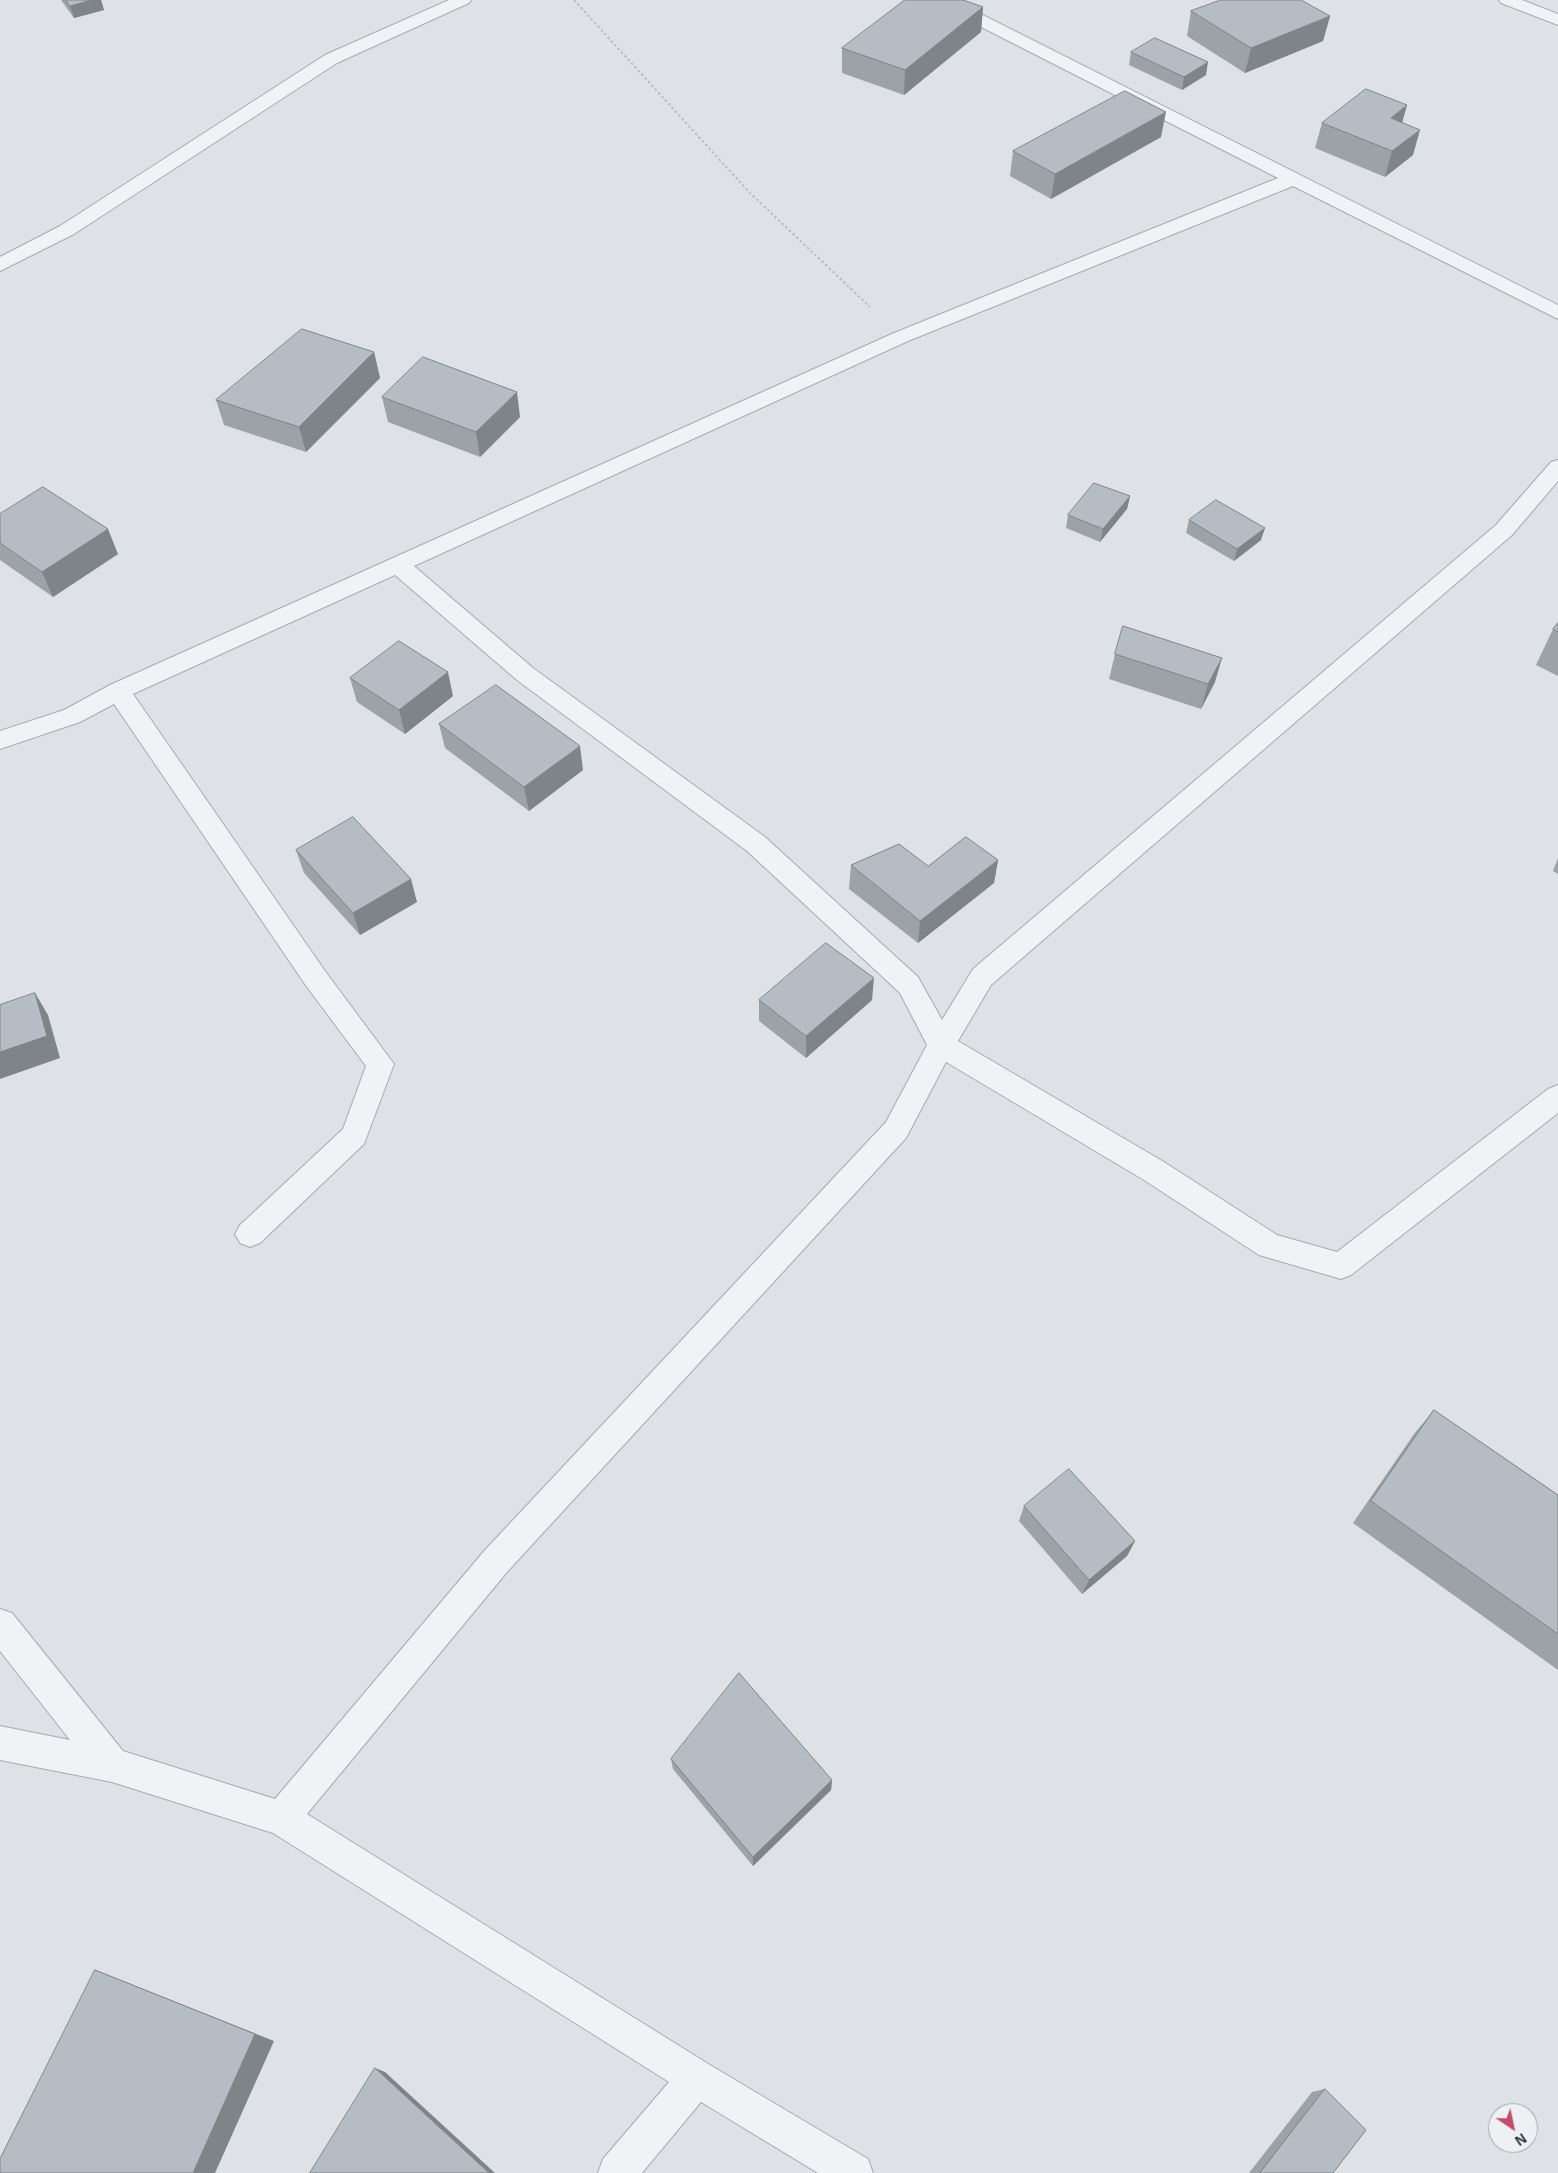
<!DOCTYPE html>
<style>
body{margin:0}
#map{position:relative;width:1558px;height:2173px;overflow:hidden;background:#dee2e6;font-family:Helvetica,sans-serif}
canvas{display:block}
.north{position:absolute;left:1488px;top:2103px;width:50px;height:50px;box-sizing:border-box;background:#edf1f4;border:1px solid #9fa5aa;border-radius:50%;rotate:146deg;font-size:14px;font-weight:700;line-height:20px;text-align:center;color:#29323c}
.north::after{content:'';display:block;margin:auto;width:18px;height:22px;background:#c24c6d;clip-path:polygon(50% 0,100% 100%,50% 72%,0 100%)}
</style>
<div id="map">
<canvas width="1558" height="2173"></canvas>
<div class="north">N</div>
</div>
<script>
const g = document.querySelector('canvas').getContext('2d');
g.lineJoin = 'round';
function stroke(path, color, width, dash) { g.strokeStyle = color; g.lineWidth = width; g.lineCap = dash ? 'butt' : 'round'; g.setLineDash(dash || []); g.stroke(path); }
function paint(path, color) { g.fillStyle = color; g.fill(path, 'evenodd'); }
const minor = new Path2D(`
 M449 0H471L469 3 337 63 74 234 0 271V257L60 226 325 55Z
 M932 0H953L1558 305V319L1293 186 908 341 414 566 533 668 765 837 918 977 942 1020 973 969 1496 525 1551 462 1558 460V481L1512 535 991 985 958 1041 1164 1162 1277 1235 1337 1252 1548 1089 1558 1085V1113L1351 1275 1341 1279 1259 1255 1144 1180 946 1062 906 1138 507 1572 307 1814 710 2065 868 2159 873 2173H818L701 2102 642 2173H598L603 2159 669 2082 273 1833 112 1782 0 1760V1726L70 1740 0 1651V1609L12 1613 123 1751 275 1799 485 1550 886 1122 927 1045 900 993 747 851 517 680 395 575 133 694 325 971 394 1064 364 1144 260 1243 250 1247 240 1243 235 1234 240 1225 343 1129 366 1066 307 987 114 704 80 722 0 749V731L64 710 110 685 894 333 1278 178 934 3Z
 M1499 0H1522L1558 14V25L1501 3Z`);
stroke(minor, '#a4aab0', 2);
stroke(new Path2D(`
 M574 0 749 192 870 307`), '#b8bdc1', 2, [2.5, 2.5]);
paint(minor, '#f0f3f5');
paint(new Path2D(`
 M61 0H101L104 10 74 18Z
 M983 7 981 32 904 95 842 73V48Z
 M1191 11 1330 16 1323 41 1245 73 1187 36Z
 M1131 52 1206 75 1182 90 1129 65Z
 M1407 105 1402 123 1413 155 1385 177 1315 148 1322 123Z
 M1161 137 1051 199 1010 176 1013 151Z
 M374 352 380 378 306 452 224 425 216 400Z
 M382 397 520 417 480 457 388 422Z
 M1130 496 1127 509 1100 542 1066 528 1068 515Z
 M0 514 118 554 53 597 0 560Z
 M1189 520 1261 540 1234 561 1186 533Z
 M1558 623V676L1536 665 1553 629Z
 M1115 654 1215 682 1201 709 1109 679Z
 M350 678 453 696 405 734 357 702Z
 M439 724 583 770 529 811 445 748Z
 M296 850 417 902 360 935 304 873Z
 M1558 858V874L1553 871Z
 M998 860 994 883 918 943 849 889 851 865 928 866Z
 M759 1000H872L806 1058 759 1021Z
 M1434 1410 1558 1495V1670L1353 1523 1414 1434Z
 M1024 1506 1135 1541 1127 1556 1082 1594 1019 1521Z
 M671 1759 832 1780 831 1790 753 1866 673 1769Z
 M1325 2089 1333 2173H1249L1312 2092Z`), '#9da2a8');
paint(new Path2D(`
 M92 0H101L104 10 74 18 70 6Z
 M983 7 981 32 904 95 905 70Z
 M1330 16 1323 41 1245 73 1251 48Z
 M1208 62 1206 75 1182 90 1184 77Z
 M1407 105 1400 130 1391 118Z
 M1166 112 1161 137 1051 199 1055 174Z
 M1420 130 1413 155 1385 177 1392 151Z
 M374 352 380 378 306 452 299 427Z
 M517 392 520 417 480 457 476 432Z
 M1130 496 1127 509 1100 542 1103 529Z
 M1265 528 1261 540 1234 561 1237 549Z
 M108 529 118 554 53 597 42 572Z
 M1222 658 1215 682 1201 709 1208 684Z
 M448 672 453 696 405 734 399 710Z
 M580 746 583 770 529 811 524 787Z
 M998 860 994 883 918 943 920 921Z
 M411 879 417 902 360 935 353 913Z
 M874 978 872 1000 806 1058V1036Z
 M35 993 48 1015 60 1058 0 1079V1052Z
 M1135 1541 1127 1556 1082 1594 1089 1580Z
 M832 1780 831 1790 753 1866V1857Z
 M95 1970 274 2041 215 2173H193Z
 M375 2068 385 2072 495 2173H489Z`), '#7f8488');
const building = new Path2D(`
 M66 0H92L70 6Z
 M905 0H963L983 7 905 70 842 48Z
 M1221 0H1301L1330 16 1251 48 1191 11Z
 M1155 38 1208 62 1184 77 1131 52Z
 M1366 89 1407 105 1391 118 1420 130 1392 151 1322 123Z
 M1125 91 1166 112 1055 174 1013 151Z
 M302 329 374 352 299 427 216 400Z
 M423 357 517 392 476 432 382 397Z
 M1094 483 1130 496 1103 529 1068 515Z
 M43 487 108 529 42 572 0 543V514Z
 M1216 500 1265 528 1237 549 1189 520Z
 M1558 623V632L1553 629Z
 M1123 626 1222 658 1208 684 1115 654Z
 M399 641 448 672 399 710 350 678Z
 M496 685 580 746 524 787 439 724Z
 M353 817 411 879 353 913 296 850Z
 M966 837 998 860 920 921 851 865 899 844 928 866Z
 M826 943 874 978 806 1036 759 1000Z
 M35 993 47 1036 0 1052V1005Z
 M1434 1410 1558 1495V1634L1371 1501Z
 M1069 1469 1135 1541 1089 1580 1024 1506Z
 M739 1673 832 1780 753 1857 671 1759Z
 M95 1970 255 2034 193 2173H0V2159Z
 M375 2068 489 2173H310Z
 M1325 2089 1366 2130 1333 2173H1260Z`);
paint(building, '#b6bcc3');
stroke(building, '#7f8488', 1);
</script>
